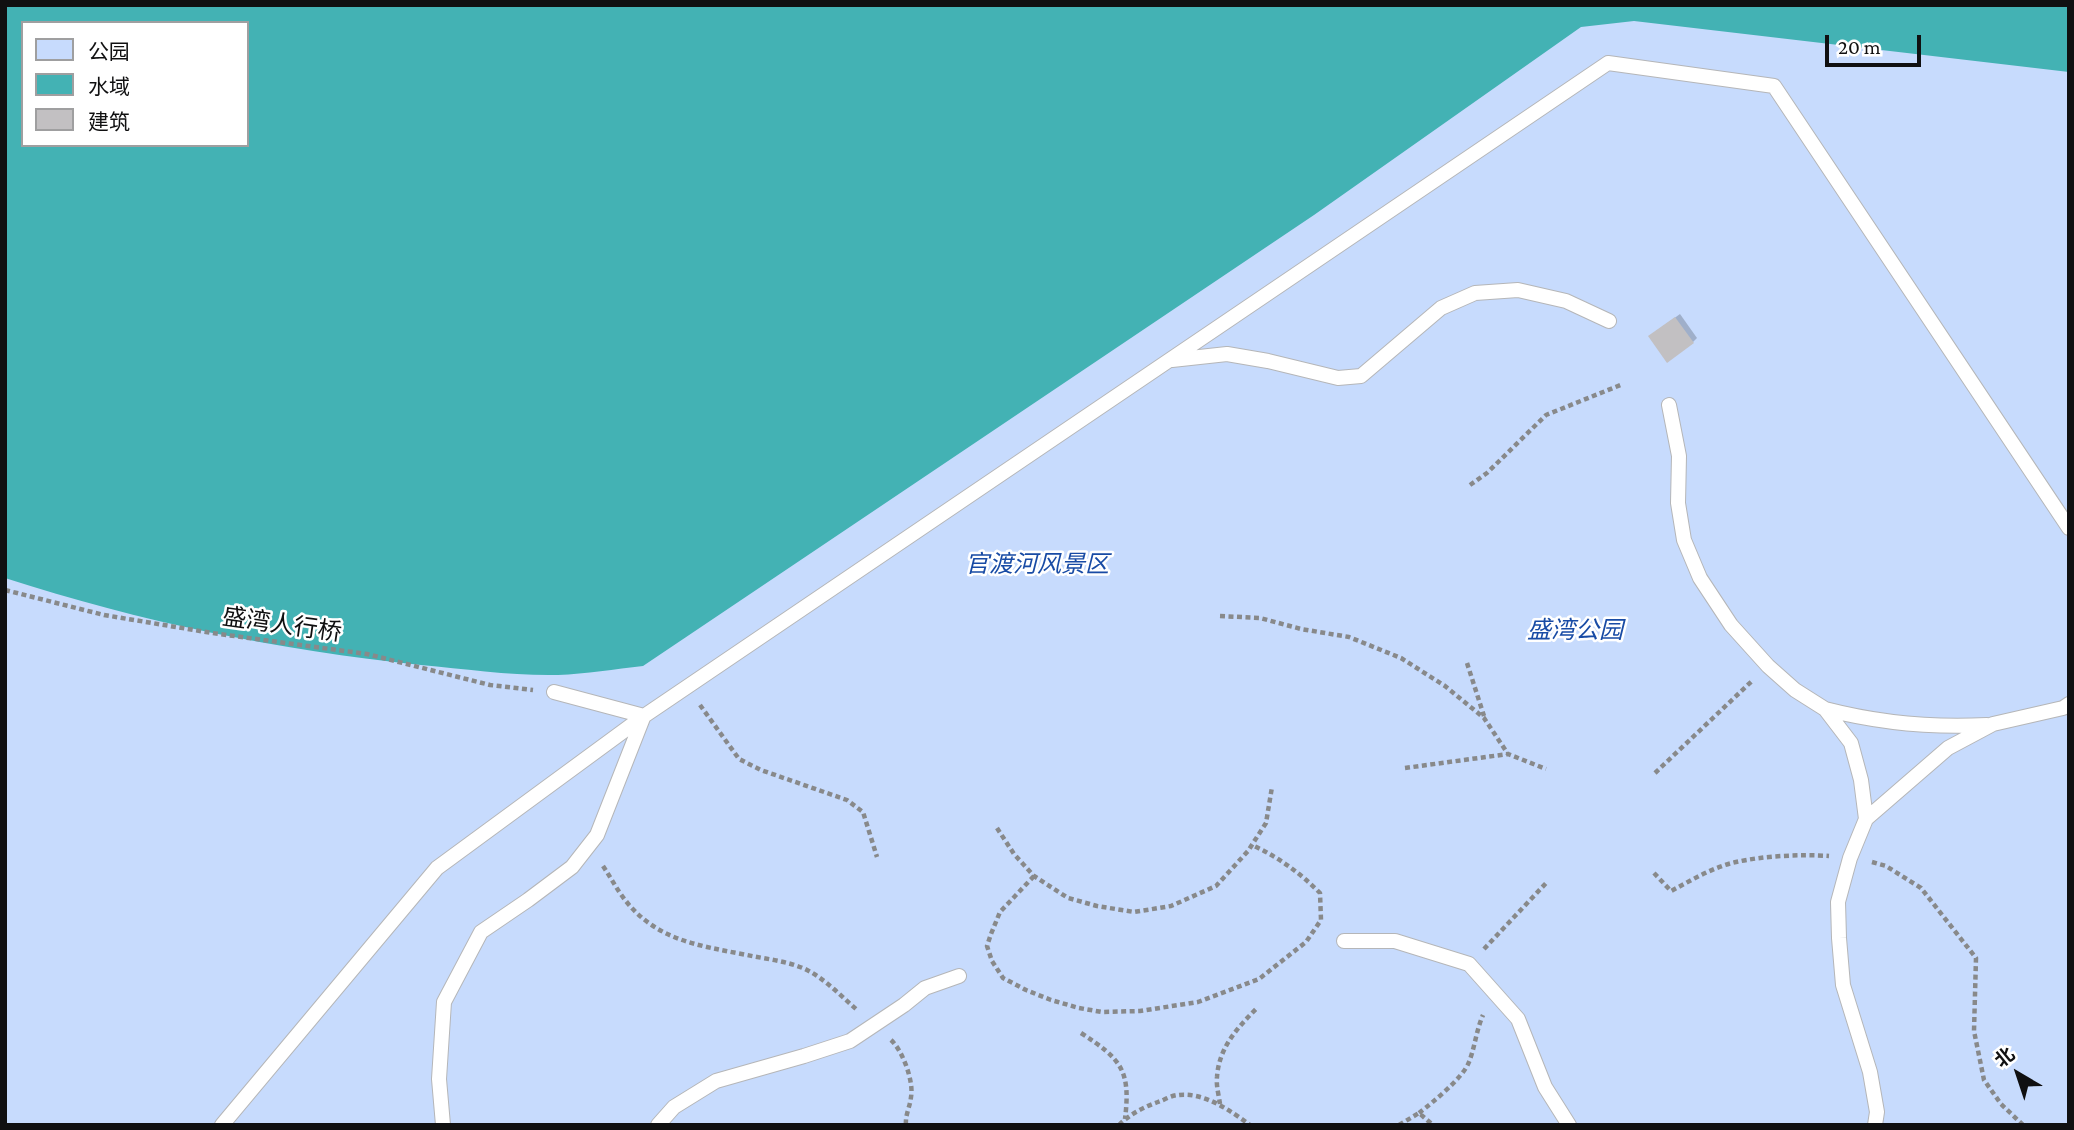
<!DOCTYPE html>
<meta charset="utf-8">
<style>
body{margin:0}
#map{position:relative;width:2074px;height:1130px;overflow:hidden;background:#f1f2f4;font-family:"Crimson Pro","Noto Sans SC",serif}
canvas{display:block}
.frame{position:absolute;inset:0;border:7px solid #101011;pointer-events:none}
.legend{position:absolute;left:21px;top:21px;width:228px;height:126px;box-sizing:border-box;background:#fff;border:2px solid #9f9fa0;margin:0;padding:9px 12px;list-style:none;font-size:21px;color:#101011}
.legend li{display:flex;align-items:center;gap:14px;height:35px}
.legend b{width:35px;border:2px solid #9f9fa0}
.north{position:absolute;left:1983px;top:1039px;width:70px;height:70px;-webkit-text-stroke:5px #fff;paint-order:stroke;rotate:321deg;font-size:19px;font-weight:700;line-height:28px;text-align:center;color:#101011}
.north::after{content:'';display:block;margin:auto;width:24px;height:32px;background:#101011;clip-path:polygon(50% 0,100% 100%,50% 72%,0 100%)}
.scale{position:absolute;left:1825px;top:35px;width:96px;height:32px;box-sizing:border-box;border:4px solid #101011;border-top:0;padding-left:9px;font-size:21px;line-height:24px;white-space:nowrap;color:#101011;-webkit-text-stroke:5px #fff;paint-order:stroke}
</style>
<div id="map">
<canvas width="2074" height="1130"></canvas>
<div class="frame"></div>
<ul class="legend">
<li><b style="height:19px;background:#c7dbfd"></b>公园</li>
<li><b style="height:19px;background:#43b2b4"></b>水域</li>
<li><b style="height:19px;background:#c2c0c2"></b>建筑</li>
</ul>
<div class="north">北</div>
<div class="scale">20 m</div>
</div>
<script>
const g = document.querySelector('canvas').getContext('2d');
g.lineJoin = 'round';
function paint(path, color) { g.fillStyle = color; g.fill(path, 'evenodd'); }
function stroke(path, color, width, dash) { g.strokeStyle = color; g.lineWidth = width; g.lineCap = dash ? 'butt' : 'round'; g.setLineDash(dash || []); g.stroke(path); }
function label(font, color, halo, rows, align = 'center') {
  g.font = font + ' "Crimson Pro","Noto Sans SC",serif'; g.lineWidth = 5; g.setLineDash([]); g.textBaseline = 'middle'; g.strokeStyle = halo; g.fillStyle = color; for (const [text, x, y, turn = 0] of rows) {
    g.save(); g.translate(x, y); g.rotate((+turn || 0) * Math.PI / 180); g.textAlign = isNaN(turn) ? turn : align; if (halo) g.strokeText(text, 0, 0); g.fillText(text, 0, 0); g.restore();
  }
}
paint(new Path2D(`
 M5 5H2069V1125H5ZM23 23H247V145H23Z`), '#c7dbfd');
paint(new Path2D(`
 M5 5H2069V72L1634 21 1581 27 1314 215 643 666C615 669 586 674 558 675 513 676 466 669 421 665 278 650 141 622 5 578ZM23 23H247V145H23Z`), '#43b2b4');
paint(new Path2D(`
 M1680 314 1697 338 1693 342 1655 332Z`), '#0003');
paint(new Path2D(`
 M1675 317 1694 343 1667 363 1648 336Z`), '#c2c0c2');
const service = new Path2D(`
 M1172 360 1227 354 1268 361 1338 378 1361 376 1441 308 1475 293 1518 290 1566 301 1609 321
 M1669 405 1679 456 1678 503 1684 540 1700 578 1731 625 1768 666 1795 690 1825 709 1851 743 1861 780 1866 819
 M554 692 644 716 1608 63 1774 86 2069 528
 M1825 709C1879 723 1932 728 1987 725
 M1344 941H1395L1469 964 1518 1019 1545 1087 1569 1125
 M222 1125 437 868 644 716
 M443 1125 439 1079 444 1002 481 932 528 900 572 867 597 835 643 718
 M658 1125 674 1107 716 1081 804 1056 850 1041 904 1005 925 988 959 976
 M1875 1125 1877 1112 1870 1072 1843 985 1839 938 1838 902 1850 858 1866 819 1948 748 1993 724 2063 708 2069 704`);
stroke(service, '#b5b6b8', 16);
stroke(new Path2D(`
 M1470 485 1487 473 1546 415 1623 384
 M5 590 104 615 212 633 367 654 490 685 533 690
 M1220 616 1260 618 1301 629 1349 637 1401 658 1445 686 1484 718 1508 754
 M1467 663 1484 716
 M700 705 739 759 761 770 847 800 863 812 877 857
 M1405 768 1508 754 1546 769
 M1655 773 1753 680
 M997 828 1014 854 1034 876 1068 898 1097 906 1134 912 1171 906 1216 886 1248 851 1266 823 1272 787
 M1872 862 1886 866 1921 888 1976 958 1974 1031 1984 1080 2001 1104 2023 1125
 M603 866C609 875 614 884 620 893 652 940 696 945 747 955 766 959 787 961 805 969 824 978 840 995 856 1009
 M1654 873 1671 891C1692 880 1713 867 1736 862 1763 856 1801 854 1829 856
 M1034 876 1000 912 991 934 987 946 992 961 1003 978 1026 990 1051 1000 1079 1008 1102 1012 1140 1011 1198 1002 1259 979 1306 942 1321 920 1320 893C1299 872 1278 857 1252 845
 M1484 949 1548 881
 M1081 1033C1121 1059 1131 1070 1125 1119
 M891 1040C903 1051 914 1082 911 1097 910 1107 905 1115 906 1125
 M1220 1104C1219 1096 1216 1086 1217 1077 1219 1047 1238 1027 1258 1007
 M1419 1113C1433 1102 1463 1078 1469 1062 1475 1047 1476 1031 1483 1015
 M1119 1125C1130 1114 1144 1107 1158 1102 1164 1100 1172 1095 1179 1095 1204 1092 1231 1111 1250 1125
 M1399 1125 1419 1113 1433 1125`), '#88898a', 4.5, [5, 3.5]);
stroke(service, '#fff', 14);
label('italic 24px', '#184ba5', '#fff', [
 ["官渡河风景区",1037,565],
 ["盛湾公园",1575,631]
]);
label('24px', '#101011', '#fff', [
 ["盛湾人行桥",282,625,8]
]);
</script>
